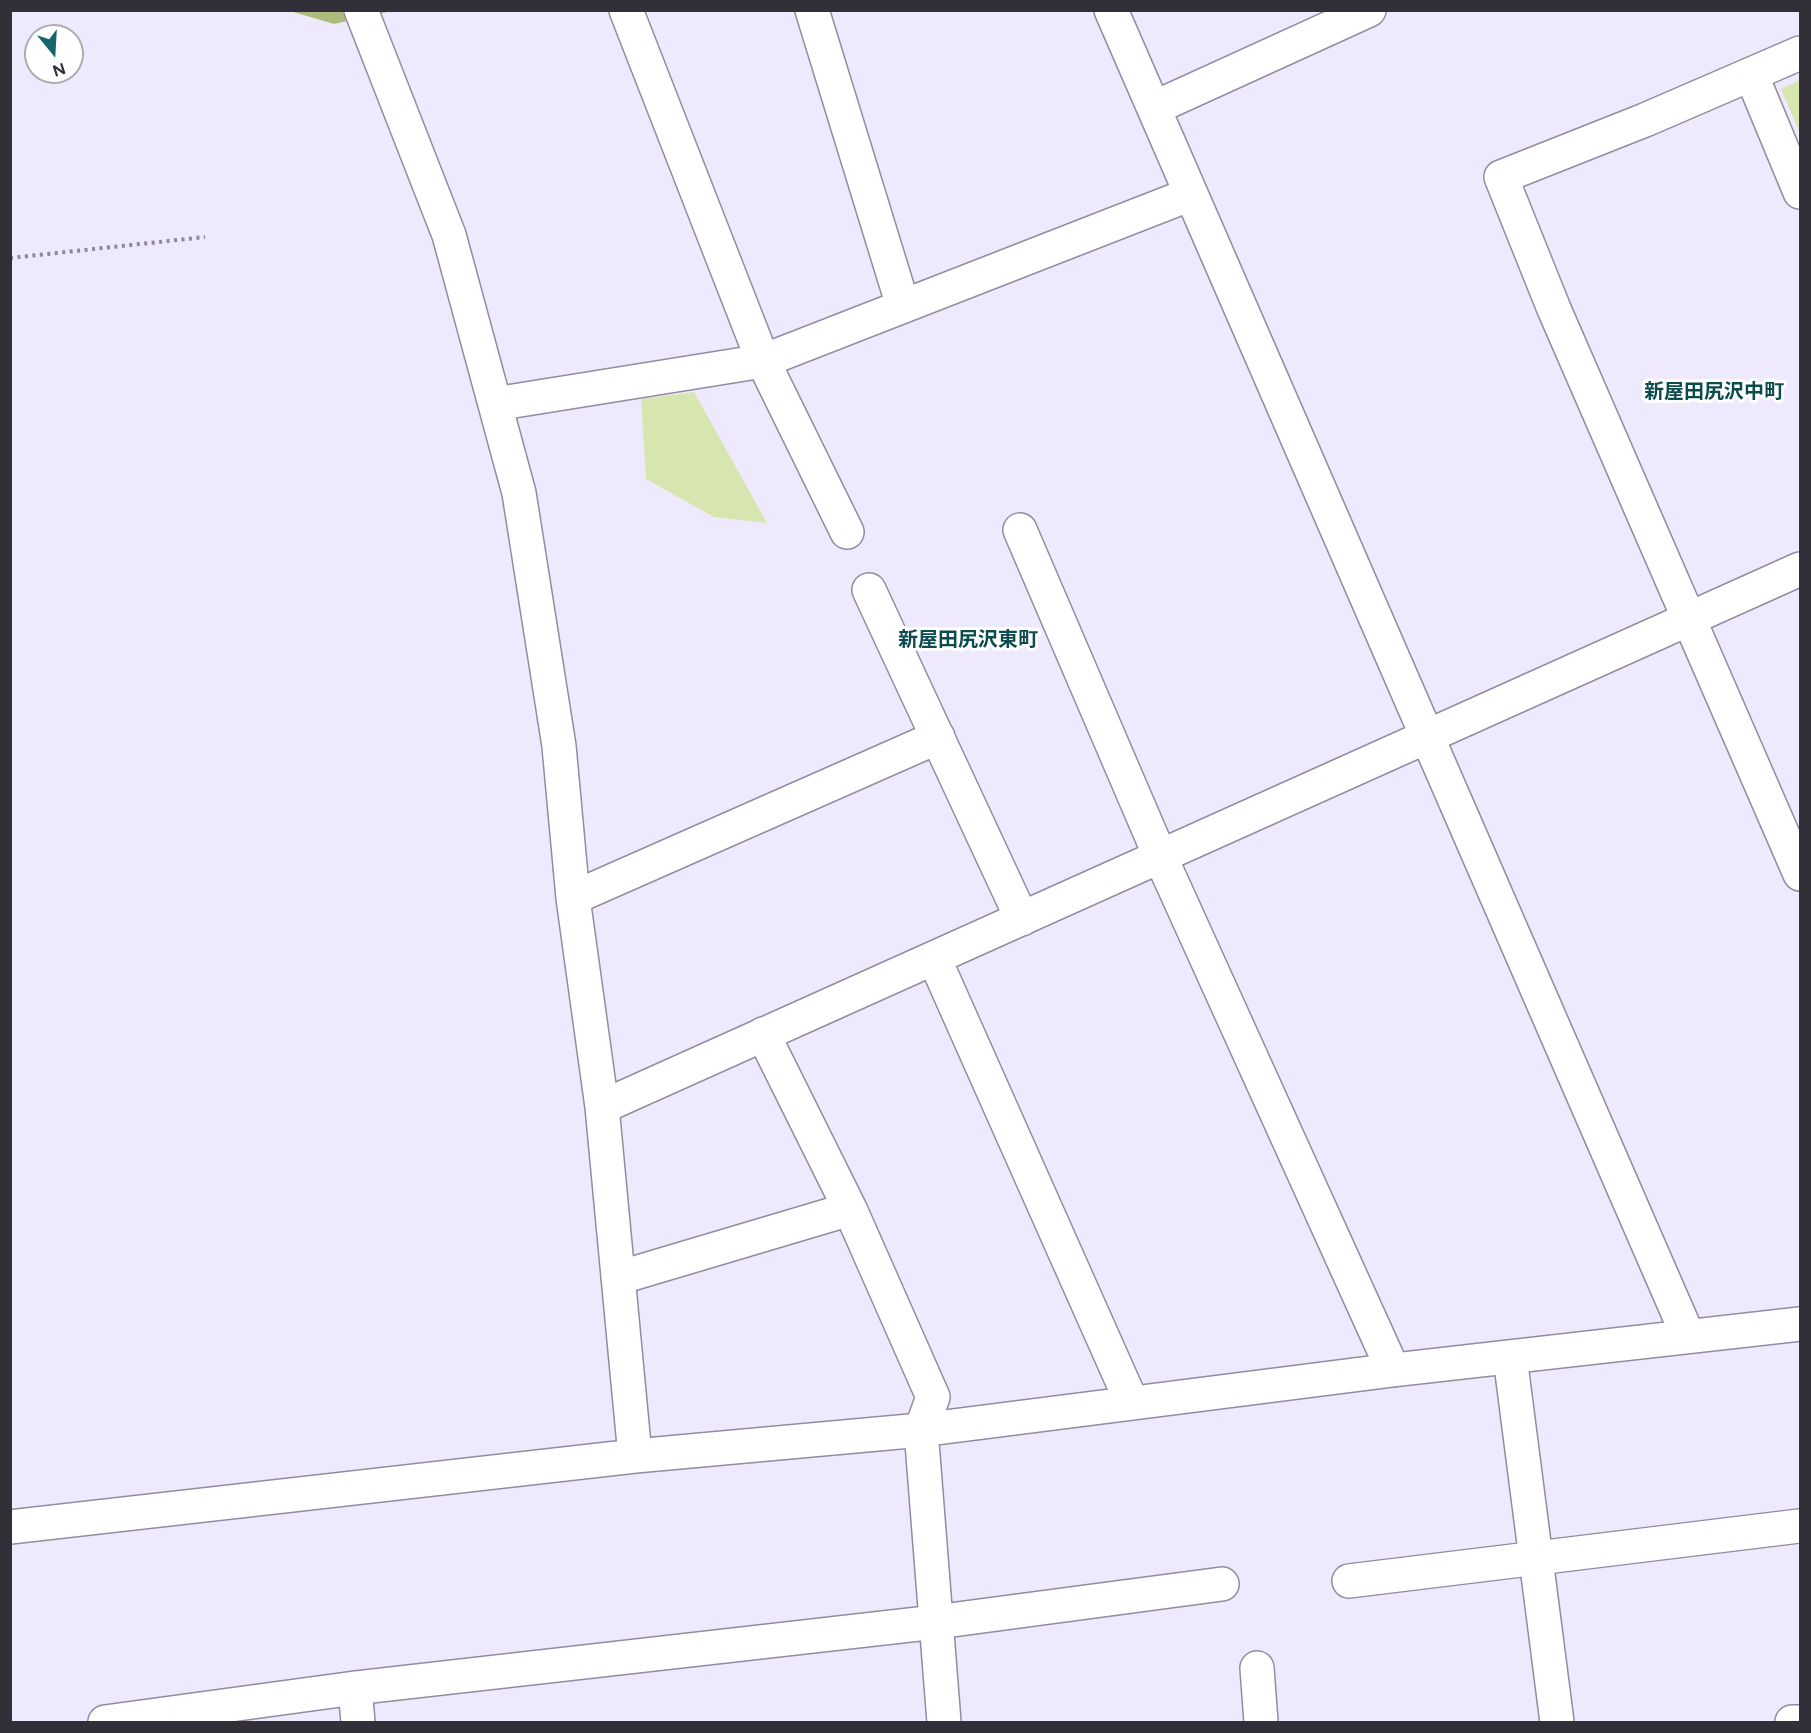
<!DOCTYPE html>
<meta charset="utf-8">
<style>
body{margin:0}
#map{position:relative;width:1811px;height:1733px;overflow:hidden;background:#eee9fc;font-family:Figtree,sans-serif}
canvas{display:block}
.frame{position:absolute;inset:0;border:12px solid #322f38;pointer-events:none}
.north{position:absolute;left:24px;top:24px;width:60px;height:60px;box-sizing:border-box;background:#fff;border:2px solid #adacaf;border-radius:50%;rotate:162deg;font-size:16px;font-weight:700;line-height:24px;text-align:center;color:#322f38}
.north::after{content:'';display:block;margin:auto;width:21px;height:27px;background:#176669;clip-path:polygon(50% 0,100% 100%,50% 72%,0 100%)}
</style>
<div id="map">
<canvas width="1811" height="1733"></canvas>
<div class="frame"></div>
<div class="north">N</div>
</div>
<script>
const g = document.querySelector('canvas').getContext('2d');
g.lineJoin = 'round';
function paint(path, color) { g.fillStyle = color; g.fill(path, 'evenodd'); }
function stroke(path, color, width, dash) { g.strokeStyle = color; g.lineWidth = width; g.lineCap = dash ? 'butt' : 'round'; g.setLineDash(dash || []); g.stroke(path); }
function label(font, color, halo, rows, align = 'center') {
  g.font = font + ' Figtree,"Noto Sans JP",sans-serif'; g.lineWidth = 6; g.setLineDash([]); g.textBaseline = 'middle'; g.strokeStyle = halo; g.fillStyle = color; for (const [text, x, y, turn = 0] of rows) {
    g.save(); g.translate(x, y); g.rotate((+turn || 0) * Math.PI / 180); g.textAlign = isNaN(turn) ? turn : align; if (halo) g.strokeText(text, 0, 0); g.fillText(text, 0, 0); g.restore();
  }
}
paint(new Path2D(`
 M1800 80V133L1781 89Z
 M694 392 767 523 714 517 646 479 641 399Z`), '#d7e6ae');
paint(new Path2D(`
 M290 11H392L334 24Z`), '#acbc7d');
const minor = new Path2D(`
 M361 10 449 235 519 493 559 746 573 898 602 1107 635 1456
 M626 10 763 361 847 532
 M812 10 903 306
 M1111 10 1688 1336
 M1800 53 1645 120 1501 177 1554 309 1800 874
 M1751 74 1800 192
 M1154 108 1369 10
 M495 404 763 361 1191 194
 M1020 530 1160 856 1393 1370
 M869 590 1022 919
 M573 898 938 737
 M934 958 1132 1403
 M763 1034 850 1209 933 1397 921 1430 944 1722
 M602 1107 1800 569
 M618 1278 850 1209
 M1510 1357 1557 1722
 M10 1527 635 1456 921 1430 1393 1370 1800 1324
 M1349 1581 1799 1526
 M1257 1668 1261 1722
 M355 1688 358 1722
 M105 1722 355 1688 936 1622 1222 1584
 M1792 1722H1800`);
stroke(minor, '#938ca1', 36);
stroke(new Path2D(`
 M10 258 205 237`), '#8c8896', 4, [3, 4.5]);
stroke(minor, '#fff', 33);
label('bold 20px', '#0c4c4e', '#fff', [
 ["新屋田尻沢中町",1714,392],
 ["新屋田尻沢東町",968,640]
]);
</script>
